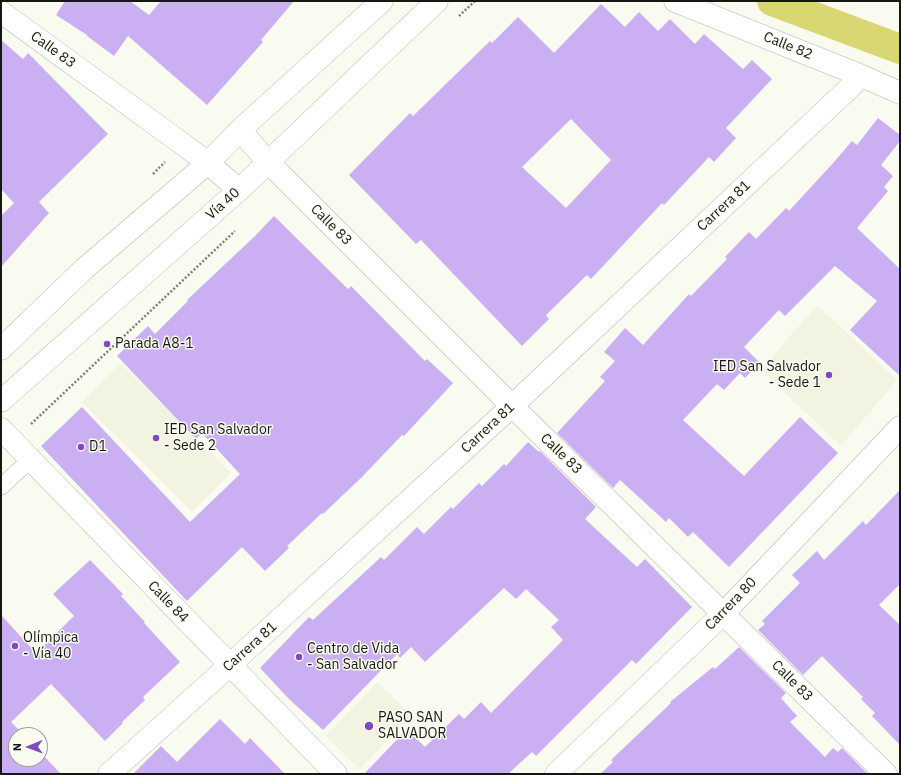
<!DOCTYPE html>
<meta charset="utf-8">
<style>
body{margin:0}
#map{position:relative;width:901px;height:775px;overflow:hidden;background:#fafbf0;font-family:"IBM Plex Sans",sans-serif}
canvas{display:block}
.frame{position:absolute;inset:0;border:2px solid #161613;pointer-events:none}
.north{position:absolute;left:8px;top:727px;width:40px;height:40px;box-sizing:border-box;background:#fafbf0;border:1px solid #9f9f98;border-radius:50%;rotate:269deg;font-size:11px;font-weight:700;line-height:16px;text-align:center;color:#161613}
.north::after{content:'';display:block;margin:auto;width:14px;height:18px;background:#8149bf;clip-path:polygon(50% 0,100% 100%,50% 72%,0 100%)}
</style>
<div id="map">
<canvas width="901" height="775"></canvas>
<div class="frame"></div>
<div class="north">N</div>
</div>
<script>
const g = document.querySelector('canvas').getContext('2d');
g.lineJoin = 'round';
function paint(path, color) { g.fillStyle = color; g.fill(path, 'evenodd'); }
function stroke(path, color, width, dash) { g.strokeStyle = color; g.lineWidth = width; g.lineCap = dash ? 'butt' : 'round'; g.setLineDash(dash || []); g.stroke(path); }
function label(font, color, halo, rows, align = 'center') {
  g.font = font + ' "IBM Plex Sans",sans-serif'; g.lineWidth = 3; g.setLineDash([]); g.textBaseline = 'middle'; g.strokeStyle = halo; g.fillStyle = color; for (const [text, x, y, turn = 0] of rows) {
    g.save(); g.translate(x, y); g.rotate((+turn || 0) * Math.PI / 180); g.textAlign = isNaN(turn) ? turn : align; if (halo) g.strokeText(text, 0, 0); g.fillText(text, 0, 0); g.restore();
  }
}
paint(new Path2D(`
 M817 305 897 380 841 446 761 370Z
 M120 363 231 473 192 512 82 402Z
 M377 682 412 715 360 769 326 736Z`), '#f2f3e0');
stroke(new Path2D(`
 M772 1 900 49`), '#d8d772', 30);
paint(new Path2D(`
 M65 1H130L149 15 161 1H294L261 40 263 42 207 105 128 36 114 56 87 36V35L56 15Z
 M601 4 625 27 639 12 658 31 670 19 695 44 704 34 743 69 752 60 772 79 726 128 736 138 714 162 709 157 664 205 662 203 591 279 587 275 546 315 549 319 522 346 421 240 416 244 349 175 410 113 413 116 490 41 492 43 518 17 554 53ZM571 119 611 160 566 208 522 167Z
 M1 40 23 59 28 53 108 134 39 202 49 213 1 267V216L14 203 1 189Z
 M878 118 900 135V141L881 165 893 176 884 187 888 191 857 228 900 269V376L850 330 877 301 835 266 785 316 779 310 744 347 760 363 745 378 740 373 724 390 717 384 683 420 744 476 800 417 838 453 729 567 693 532 688 537 669 518 666 522 620 480 613 488 557 433 605 381 600 377 615 361 604 352 625 328 643 345 689 294 691 296 727 259 725 257 749 232 756 239 786 208 789 211 834 162 852 141 857 145Z
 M274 216 348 289 351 286 425 361 427 359 453 383 404 436 402 435 362 477 323 514 322 513 287 546 289 548 265 571 242 547 187 601 41 446 82 407 190 522 240 474 202 433 196 439 117 356 148 326 155 334 188 301 187 300 255 236Z
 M528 442 539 452 540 451 596 507 585 519 637 567 645 559 692 607 636 664 632 660 536 756 532 752 508 774H364L407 729 425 747 459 714 464 719 481 702 491 713 563 640 551 627 559 620 526 589 516 599 504 588 425 662 411 647 400 658 397 654 323 730 289 699 260 668 309 617 313 620 381 557 384 560 417 527 424 534 451 507 453 509 479 483 482 486 504 464 506 466Z
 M900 490V584L879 605 900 625V745L872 716 875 713 861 699 863 697 822 656 803 675 758 630 765 624 762 621 800 583 792 575 817 551 824 560 863 521 866 525Z
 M90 560 123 594 121 596 145 622 144 623 180 662 143 697 145 700 122 722 123 723 105 741 51 684 11 722 24 735H16V759H40V752L61 774H1V615L36 653 74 616 53 594Z
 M739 647 786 693 781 698 797 716 790 722 825 757 833 748 838 752 842 748 868 774H600L613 762 611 760 671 703 670 702 713 667 715 669Z
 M220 719 245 744 250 738 285 774H133L161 746 177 762Z`), '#caaff3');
const service = new Path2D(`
 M1 487 31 459`);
const minor = new Path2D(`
 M675 1 862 76 900 93
 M1 12 184 145 208 163 239 190
 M240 130 268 162 512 406 886 774
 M1 429 336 774
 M109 774 230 665 512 406 862 76
 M556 774 724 613 900 427`);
const trunk = new Path2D(`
 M1 349 84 269 208 163 240 130 382 1
 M1 401 239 190 437 1`);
stroke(service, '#b6b7ac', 17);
stroke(minor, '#b6b7ac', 23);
stroke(trunk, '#b6b7ac', 23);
stroke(new Path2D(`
 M459 16 475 1
 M153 174 165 162
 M31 424 235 231`), '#808079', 2.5, [2, 2]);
stroke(service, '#fff', 16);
stroke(minor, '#fff', 22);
stroke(trunk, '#fff', 22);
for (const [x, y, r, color] of [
 [107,344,4,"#8149bf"],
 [829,375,4,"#8149bf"],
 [156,438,4,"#8149bf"],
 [81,447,4,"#8149bf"],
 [15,646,4,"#8149bf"],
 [299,657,4,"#8149bf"],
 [369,726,5,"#8149bf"]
]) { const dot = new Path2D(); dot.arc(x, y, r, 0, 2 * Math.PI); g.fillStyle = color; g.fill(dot); stroke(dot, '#fafbf0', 1.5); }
label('14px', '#161613', '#fafbf0', [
 ["Calle 82",788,46,22],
 ["Calle 83",53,50,36],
 ["Vía 40",223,204,-42],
 ["Carrera 81",724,206,-43],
 ["Calle 83",331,225,45],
 ["Carrera 81",488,428,-43],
 ["Calle 83",561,454,44],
 ["Calle 84",168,602,46],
 ["Carrera 80",731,604,-46],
 ["Carrera 81",250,647,-42],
 ["Calle 83",792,681,45]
]);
label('14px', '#161613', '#fafbf0', [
 ["Parada A8-1",115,344],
 ["IED San Salvador",821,367,"right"],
 ["- Sede 1",821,383,"right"],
 ["IED San Salvador",164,430],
 ["- Sede 2",164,446],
 ["D1",89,447],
 ["Olímpica",23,638],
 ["- Vía 40",23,654],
 ["Centro de Vida",307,649],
 ["- San Salvador",307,665],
 ["PASO SAN",378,718],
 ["SALVADOR",378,734]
], 'left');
</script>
